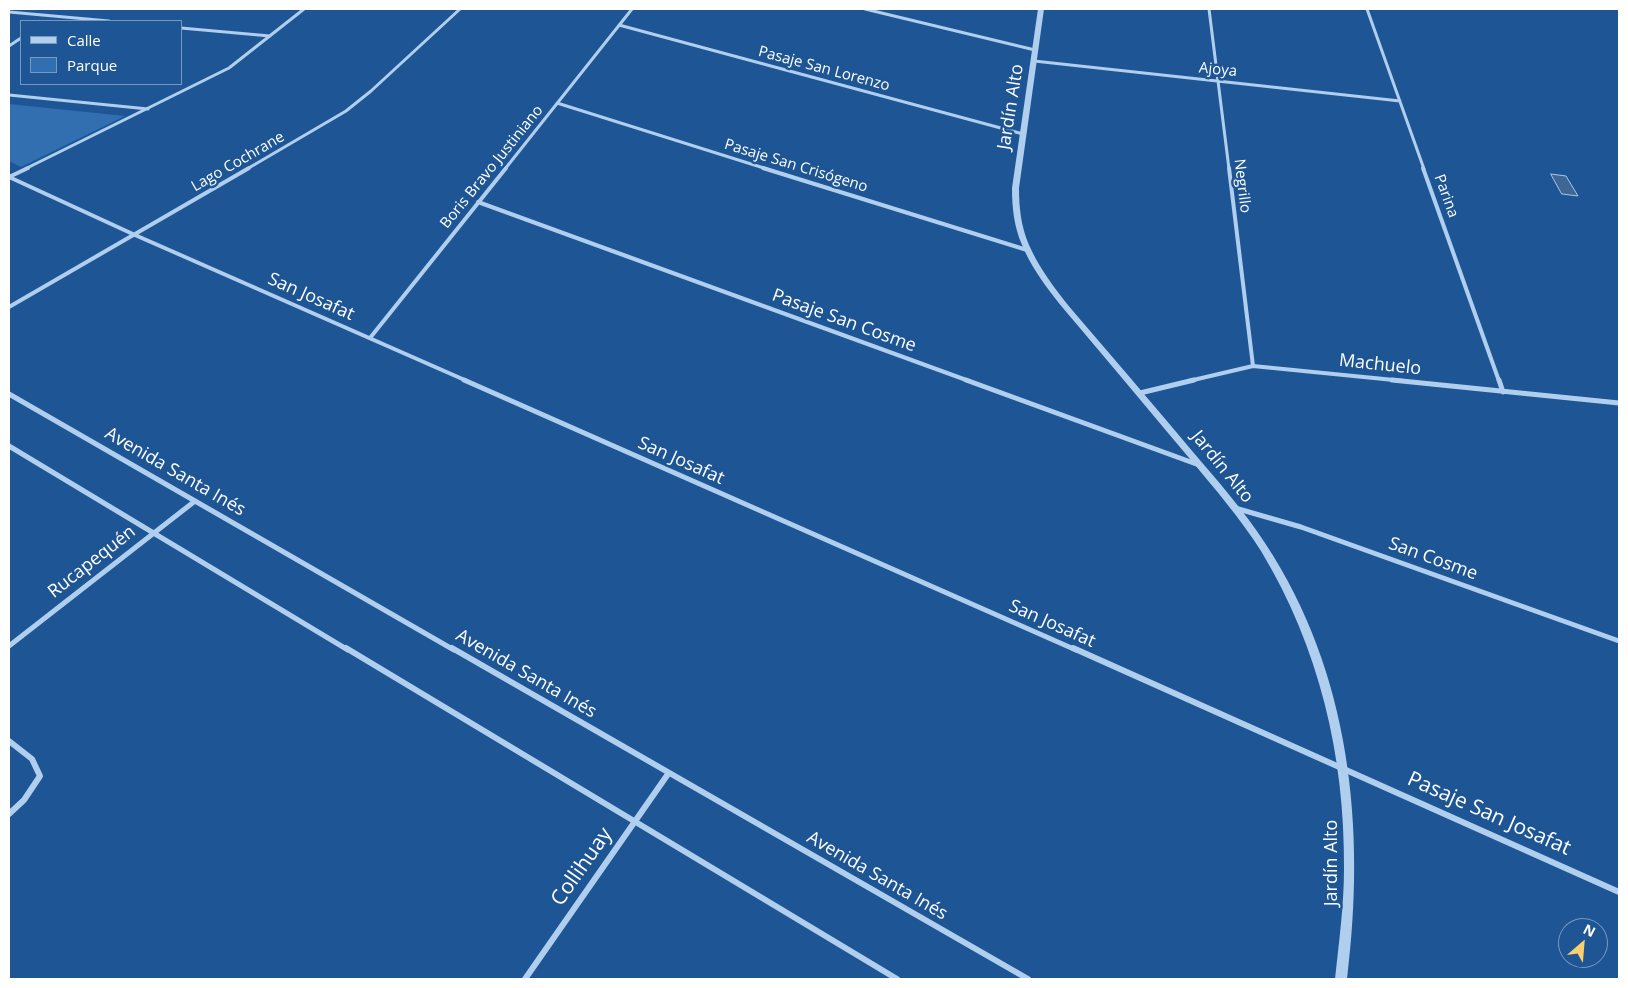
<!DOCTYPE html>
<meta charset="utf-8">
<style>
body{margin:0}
#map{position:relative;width:1628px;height:988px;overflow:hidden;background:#1e5594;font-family:"Open Sans",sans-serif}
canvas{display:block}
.frame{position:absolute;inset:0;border:10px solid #fff;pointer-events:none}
.legend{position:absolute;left:20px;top:20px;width:162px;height:65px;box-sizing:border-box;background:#1e5594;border:1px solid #7899bf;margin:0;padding:6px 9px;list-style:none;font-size:15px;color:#fff}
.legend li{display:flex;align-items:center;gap:10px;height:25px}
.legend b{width:25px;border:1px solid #7899bf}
.north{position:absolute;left:1558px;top:918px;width:50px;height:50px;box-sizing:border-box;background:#1e5594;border:1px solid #7899bf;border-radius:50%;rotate:27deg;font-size:14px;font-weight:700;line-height:20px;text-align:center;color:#fff}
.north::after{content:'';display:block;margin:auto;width:18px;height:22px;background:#fdd06f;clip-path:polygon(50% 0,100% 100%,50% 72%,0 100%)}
</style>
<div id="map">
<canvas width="1628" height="988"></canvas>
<div class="frame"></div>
<ul class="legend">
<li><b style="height:6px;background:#b0ceee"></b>Calle</li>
<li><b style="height:14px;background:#326fb1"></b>Parque</li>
</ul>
<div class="north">N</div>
</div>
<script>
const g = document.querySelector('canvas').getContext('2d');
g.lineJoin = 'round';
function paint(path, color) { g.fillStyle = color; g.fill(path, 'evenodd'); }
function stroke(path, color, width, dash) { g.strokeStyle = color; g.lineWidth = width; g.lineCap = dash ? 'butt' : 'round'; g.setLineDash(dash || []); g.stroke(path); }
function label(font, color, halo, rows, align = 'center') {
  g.font = font + ' "Open Sans",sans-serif'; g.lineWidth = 5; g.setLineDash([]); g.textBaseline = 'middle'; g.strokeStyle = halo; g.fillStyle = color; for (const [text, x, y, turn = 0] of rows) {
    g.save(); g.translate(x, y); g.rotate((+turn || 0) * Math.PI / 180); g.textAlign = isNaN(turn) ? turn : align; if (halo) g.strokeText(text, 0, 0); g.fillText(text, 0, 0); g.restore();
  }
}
paint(new Path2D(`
 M9 104 125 116 21 167 9 161Z`), '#326fb1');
const water = new Path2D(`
 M1551 174 1566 176 1578 196 1562 194Z`);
paint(water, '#406794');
stroke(water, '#a4c9f0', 1);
stroke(new Path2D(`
 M865 9 1035 50
 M1209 9 1229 169
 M1367 9 1424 169
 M9 12 109 21
 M619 25 1023 134
 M181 28 270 36
 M9 46 21 38
 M1034 61 1400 101
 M9 95 148 109
 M557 103 767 169
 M25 169 229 68 304 9
 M247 169 346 111 371 91 460 9
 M505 169 632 9`), '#b0ceee', 3);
stroke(new Path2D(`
 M763 168 1027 250
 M1229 168 1253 366
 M1423 168 1499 381
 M9 177 135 235 467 381
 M9 177 28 168
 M478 202 969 381
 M9 307 249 168
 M370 338 506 168
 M1189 381 1253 366 1404 381`), '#b0ceee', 4);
stroke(new Path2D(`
 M464 380 1076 650
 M966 380 1199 465
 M1392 380 1619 403
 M1499 380 1503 392
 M1140 393 1194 380
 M9 394 454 650
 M9 446 348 650
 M1235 508 1301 527 1619 641
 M9 646 195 501`), '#b0ceee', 5);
stroke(new Path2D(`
 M346 648 897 979
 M452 648 1028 979
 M1073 648 1619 892
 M9 741 32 759 40 776 24 800 9 814
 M525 979 668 774`), '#b0ceee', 6);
paint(new Path2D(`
 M1038 9H1044L1019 188C1019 208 1021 226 1029 245 1046 283 1076 314 1103 346 1133 381 1163 416 1193 452 1218 481 1244 511 1265 543 1351 673 1366 829 1347 979H1335C1339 942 1344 905 1344 868 1345 756 1319 647 1261 551 1240 518 1215 489 1190 459 1158 421 1127 384 1095 346 1069 314 1038 283 1022 245 1014 226 1012 208 1012 188Z`), '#b0ceee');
label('15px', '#fff', '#1e5594', [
 ["Pasaje San Lorenzo",824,69,15],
 ["Ajoya",1218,70,6],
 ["Lago Cochrane",238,162,-30],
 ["Pasaje San Crisógeno",796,166,17],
 ["Boris Bravo Justiniano",492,167,-51],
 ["Negrillo",1242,186,83],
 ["Parina",1446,196,70]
]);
label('18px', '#fff', '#1e5594', [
 ["Jardín Alto",1011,107,-81],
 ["San Josafat",311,297,24],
 ["Pasaje San Cosme",844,321,20],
 ["Machuelo",1380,365,6],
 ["San Josafat",681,461,24],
 ["Jardín Alto",1222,467,51],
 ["Avenida Santa Inés",175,472,30],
 ["San Cosme",1433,559,20],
 ["Rucapequén",92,562,-38],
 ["San Josafat",1052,624,24],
 ["Avenida Santa Inés",526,674,30],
 ["Jardín Alto",1332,863,-90],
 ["Avenida Santa Inés",877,876,30]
]);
label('21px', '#fff', '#1e5594', [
 ["Pasaje San Josafat",1489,814,24],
 ["Collihuay",582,867,-55]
]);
</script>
